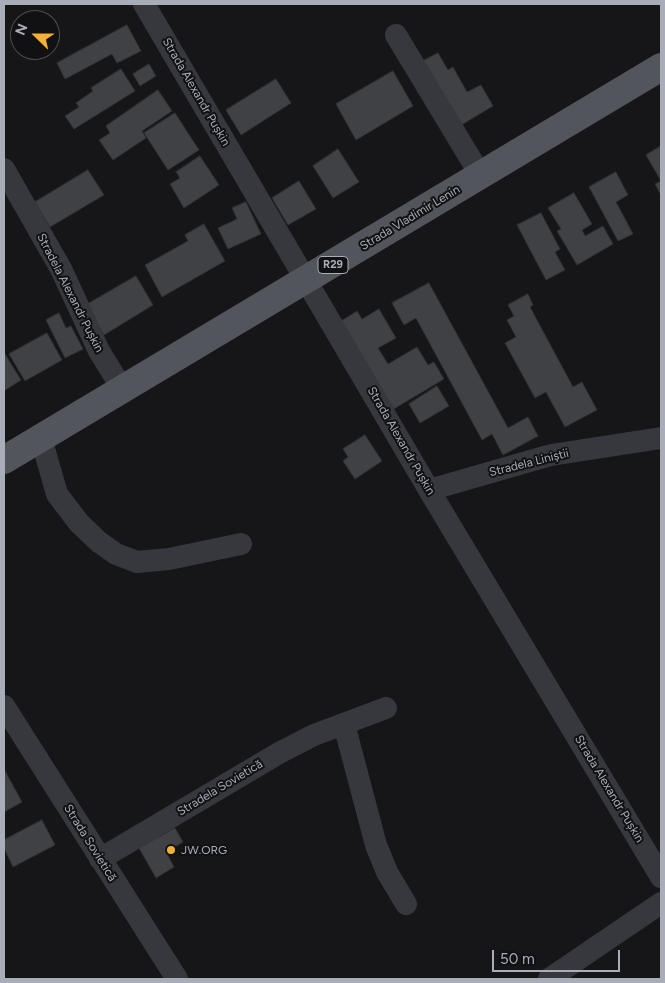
<!DOCTYPE html>
<meta charset="utf-8">
<style>
body{margin:0}
#map{position:relative;width:665px;height:983px;overflow:hidden;background:#161618;font-family:Figtree,sans-serif}
canvas{display:block}
.frame{position:absolute;inset:0;border:5px solid #a8adb8;pointer-events:none}
.north{position:absolute;left:10px;top:10px;width:50px;height:50px;box-sizing:border-box;background:#111113;border:1px solid #4d4f55;border-radius:50%;rotate:292deg;font-size:14px;font-weight:700;line-height:20px;text-align:center;color:#a8adb8}
.north::after{content:'';display:block;margin:auto;width:18px;height:22px;background:#f2b134;clip-path:polygon(50% 0,100% 100%,50% 72%,0 100%)}
.scale{position:absolute;left:492px;top:950px;width:128px;height:22px;box-sizing:border-box;border:2px solid #a8adb8;border-top:0;padding-left:6px;font-size:15px;line-height:18px;white-space:nowrap;color:#a8adb8;-webkit-text-stroke:4px #111113;paint-order:stroke}
</style>
<div id="map">
<canvas width="665" height="983"></canvas>
<div class="frame"></div>
<div class="north">N</div>
<div class="scale">50 m</div>
</div>
<script>
const g = document.querySelector('canvas').getContext('2d');
g.lineJoin = 'round';
function paint(path, color) { g.fillStyle = color; g.fill(path, 'evenodd'); }
function stroke(path, color, width, dash) { g.strokeStyle = color; g.lineWidth = width; g.lineCap = dash ? 'butt' : 'round'; g.setLineDash(dash || []); g.stroke(path); }
function label(font, color, halo, rows, align = 'center') {
  g.font = font + ' Figtree,sans-serif'; g.lineWidth = 4; g.setLineDash([]); g.textBaseline = 'middle'; g.strokeStyle = halo; g.fillStyle = color; for (const [text, x, y, turn = 0] of rows) {
    g.save(); g.translate(x, y); g.rotate((+turn || 0) * Math.PI / 180); g.textAlign = isNaN(turn) ? turn : align; if (halo) g.strokeText(text, 0, 0); g.fillText(text, 0, 0); g.restore();
  }
}
const building = new Path2D(`
 M127 25 141 51 117 63 112 54 65 79 57 63Z
 M438 53 448 70 453 67 467 92 481 85 493 106 458 127 421 62Z
 M149 64 156 76 140 86 133 74Z
 M121 69 135 91 74 129 65 116 79 107 76 103 93 91 91 88Z
 M393 71 413 106 356 140 336 104Z
 M276 79 291 103 241 135 226 110Z
 M158 90 172 111 142 131 146 138 113 160 99 140 110 133 106 126Z
 M175 113 199 150 168 170 144 133Z
 M661 146V195L655 184 661 181 646 155Z
 M338 149 359 182 333 198 313 166Z
 M200 156 219 185 184 208 170 184 180 178 176 172Z
 M88 170 104 195 50 227 35 202Z
 M616 172 628 195 616 202 633 234 618 241 589 187Z
 M299 181 316 209 288 225 272 198Z
 M574 193 592 224 582 230 585 236 603 226 613 244 577 265 557 231 561 229 548 208Z
 M246 202 261 234 228 249 218 228 237 219 232 208Z
 M541 213 560 249 555 252 565 270 546 280 517 225Z
 M204 224 225 261 162 297 145 265 188 241 185 235Z
 M136 276 153 305 104 335 86 305Z
 M429 283 508 428 528 417 538 436 503 455 492 434 482 440 416 318 404 325 392 303Z
 M528 294 533 305 530 307 573 387 582 382 597 410 565 427 546 392 535 398 505 343 516 337 507 320 514 316 508 305Z
 M379 309 396 338 378 348 388 364 417 347 428 365 434 362 444 379 392 410 341 321 357 311 362 319Z
 M59 313 66 328 71 326 83 349 65 358 46 320Z
 M47 333 62 360 25 381 9 354Z
 M5 354 21 380 4 391V355Z
 M437 386 449 406 420 423 409 404Z
 M365 435 382 461 355 479 343 461 348 457 343 449Z
 M4 769 22 802 4 812Z
 M42 820 55 845 13 867 4 848V840Z
 M175 828 183 842 166 852 174 867 156 878 139 848Z`);
paint(building, '#404145');
stroke(building, '#303034', 1);
stroke(new Path2D(`
 M144 4 429 490 661 877
 M396 35 481 176
 M4 169 61 269 99 351 123 390
 M41 438 57 494 79 523 99 542 116 554 137 562 169 559 241 544
 M429 490 551 455 661 438
 M4 706 177 979
 M344 724 376 845 387 872 406 904
 M100 859 279 753 314 735 386 708
 M549 979 661 903`), '#37383d', 22);
stroke(new Path2D(`
 M4 460 661 67`), '#53555c', 28);
for (const [x, y, r, color] of [
 [171,850,5,"#f2b134"]
]) { const dot = new Path2D(); dot.arc(x, y, r, 0, 2 * Math.PI); g.fillStyle = color; g.fill(dot); stroke(dot, '#111113', 2); }
for (const [x, y, w] of [
 [333,265,30]
]) { const box = new Path2D(); box.roundRect(x - w / 2, y - 8.5, w, 17, 4); g.fillStyle = '#111113'; g.fill(box); stroke(box, '#a8adb8', 1); }
label('bold 11px', '#a8adb8', null, [
 ["R29",333,265]
]);
label('12px', '#a8adb8', '#111113', [
 ["Strada Alexandr Pușkin",196,92,60],
 ["Strada Vladimir Lenin",410,218,-31],
 ["Stradela Alexandr Pușkin",70,293,63],
 ["Strada Alexandr Pușkin",401,441,60],
 ["Stradela Liniștii",529,463,-14],
 ["Stradela Sovietică",220,788,-31],
 ["Strada Alexandr Pușkin",609,789,59],
 ["Strada Sovietică",90,843,58]
]);
label('12px', '#a8adb8', '#111113', [
 ["JW.ORG",181,850]
], 'left');
</script>
